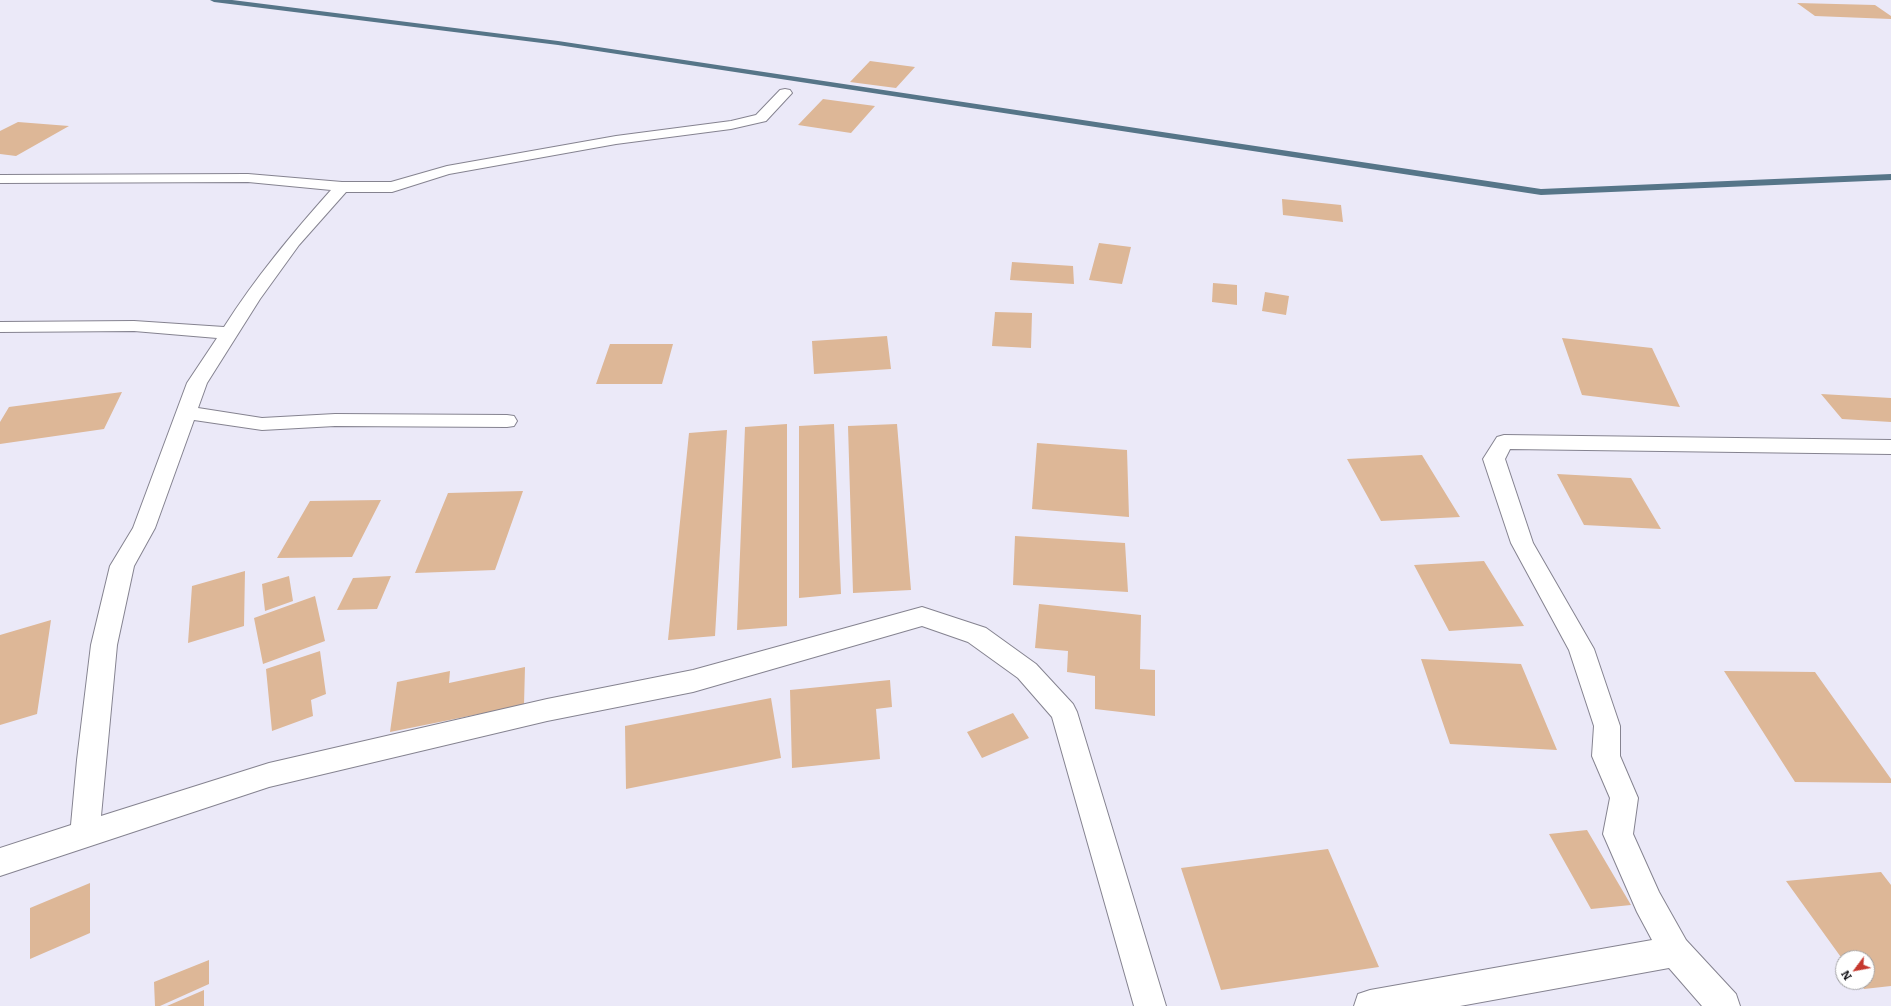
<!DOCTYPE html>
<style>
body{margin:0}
#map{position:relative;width:1891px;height:1006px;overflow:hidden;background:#ebe9f8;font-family:Literata,serif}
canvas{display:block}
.north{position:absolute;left:1835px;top:950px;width:40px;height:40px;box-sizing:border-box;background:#fff;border:1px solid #a1a1a3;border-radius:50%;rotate:238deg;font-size:11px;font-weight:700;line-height:16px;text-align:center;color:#151419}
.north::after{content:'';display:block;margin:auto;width:14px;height:18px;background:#c6382e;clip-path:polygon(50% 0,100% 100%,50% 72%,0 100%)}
</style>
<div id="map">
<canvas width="1891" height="1006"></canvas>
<div class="north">N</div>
</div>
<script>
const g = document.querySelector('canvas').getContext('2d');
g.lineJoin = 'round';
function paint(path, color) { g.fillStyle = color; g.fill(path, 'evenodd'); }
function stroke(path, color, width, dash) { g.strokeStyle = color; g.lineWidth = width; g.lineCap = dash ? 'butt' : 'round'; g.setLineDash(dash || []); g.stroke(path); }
paint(new Path2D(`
 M210 0H232L558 41 1541 189 1891 174V180L1541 195 558 45 214 2Z`), '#567588');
paint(new Path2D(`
 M1797 3 1875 5 1891 16V19L1815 16Z
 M870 61 915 67 896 88 850 82Z
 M823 99 875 106 851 133 798 125Z
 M18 122 69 126 16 156 0 154V131Z
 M1282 199 1341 205 1343 222 1283 215Z
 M1099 243 1131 247 1122 284 1089 280Z
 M1012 262 1073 266 1074 284 1010 280Z
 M1213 283 1237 285V305L1212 302Z
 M1265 292 1289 296 1286 315 1262 311Z
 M995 312 1032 313 1031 348 992 346Z
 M887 336 891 369 814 374 812 341Z
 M1562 338 1652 348 1680 407 1582 395Z
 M610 344H673L662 384H596Z
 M122 392 104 429 0 444V422L9 407Z
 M1821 394 1891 398V422L1842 419Z
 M787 424V626L737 630 745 427Z
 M834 424 841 594 799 598V426Z
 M897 424 911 590 853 593 848 426Z
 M727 430 715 636 668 640 689 433Z
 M1037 443 1127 450 1129 517 1032 509Z
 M1422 455 1460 517 1381 521 1347 459Z
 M1557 474 1631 478 1661 529 1584 525Z
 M523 491 495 570 415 573 448 493Z
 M381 500 352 557 277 558 310 501Z
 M1015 536 1125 543 1128 592 1013 585Z
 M1484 561 1524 626 1449 631 1414 565Z
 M245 571 244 626 188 643 192 586Z
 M289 576 293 601 265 611 262 584Z
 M391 576 377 609 337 610 353 578Z
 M315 596 325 641 263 664 254 618Z
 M1039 604 1141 615 1140 669 1155 670V716L1095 709V676L1067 672 1068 651 1035 648Z
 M51 620 37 714 0 725V635Z
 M320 651 326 694 311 700 313 716 272 731 266 669Z
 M1421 659 1521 664 1557 750 1450 744Z
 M525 667 524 705 390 732 397 682 450 671 449 683Z
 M1724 671 1815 672 1891 779V783L1795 782Z
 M890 680 892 707 876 709 880 759 792 768 790 690Z
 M771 698 781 758 626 789 625 726Z
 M1013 713 1029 738 982 758 967 732Z
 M1587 830 1631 905 1591 909 1549 834Z
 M1328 849 1379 967 1221 990 1181 868Z
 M1881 872 1891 885V986L1864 989 1859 982H1867V958H1843V960L1786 881Z
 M90 883V933L30 959V908Z
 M209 960V984L160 1006H155L154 982Z
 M204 990V1006H167Z`), '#ddb797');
const street = new Path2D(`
 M785 89 790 90 792 93 766 121 731 129 616 144 449 174 392 192H346L299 245 260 299 207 383 198 408 262 418 335 414 507 415 514 416 517 421 514 426 507 427 335 426 262 430 194 420 155 528 134 566 117 645 101 816 269 763 547 699 693 670 922 607 986 628 1036 664 1073 704 1077 712 1166 1006H1134L1052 717 1018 678 968 642 922 626 693 692 547 721 269 787 0 876V848L71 825 77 760 91 645 110 566 133 528 187 383 217 338 134 331 0 332V322L134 321 224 327C256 277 291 235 331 190L248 182 0 183V175L248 174 342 182H391L447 166 616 136 731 121 756 115 780 90Z
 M1504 435 1891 440V454L1510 449 1505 459 1533 543 1594 649 1620 726V756L1638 798 1633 834 1659 892 1686 940 1736 994 1740 1006H1702L1669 968 1460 1006H1354L1358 994 1370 990 1652 940 1637 912 1603 834 1610 798 1592 756 1594 726 1569 650 1511 543 1483 459 1497 437Z`);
stroke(street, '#858390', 2);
paint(street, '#fff');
</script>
